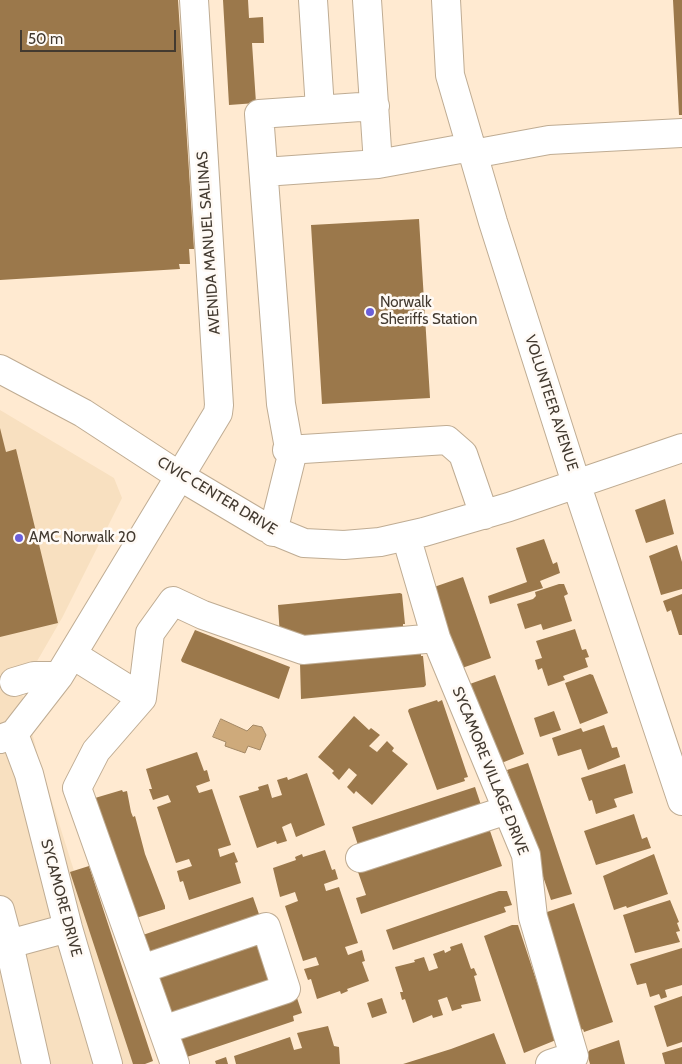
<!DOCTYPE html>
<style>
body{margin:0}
#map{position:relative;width:682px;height:1064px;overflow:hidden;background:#ffead1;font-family:Cabin,sans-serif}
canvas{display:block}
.scale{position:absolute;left:20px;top:30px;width:156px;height:22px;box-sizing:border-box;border:2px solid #433a30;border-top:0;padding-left:6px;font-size:15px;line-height:18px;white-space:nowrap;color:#433a30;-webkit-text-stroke:4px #fffaf5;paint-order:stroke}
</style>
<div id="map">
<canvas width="682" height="1064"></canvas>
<div class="scale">50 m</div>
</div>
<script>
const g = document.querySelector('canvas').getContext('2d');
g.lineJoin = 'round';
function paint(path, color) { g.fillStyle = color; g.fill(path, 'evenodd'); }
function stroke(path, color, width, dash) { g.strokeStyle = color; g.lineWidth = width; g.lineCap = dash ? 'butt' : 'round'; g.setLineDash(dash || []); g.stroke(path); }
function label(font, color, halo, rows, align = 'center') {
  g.font = font + ' Cabin,sans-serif'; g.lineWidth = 5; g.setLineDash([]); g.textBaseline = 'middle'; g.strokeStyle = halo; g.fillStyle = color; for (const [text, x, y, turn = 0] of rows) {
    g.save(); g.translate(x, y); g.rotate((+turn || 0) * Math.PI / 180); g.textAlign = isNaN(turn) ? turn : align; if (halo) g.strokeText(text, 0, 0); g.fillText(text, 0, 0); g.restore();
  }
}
paint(new Path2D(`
 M0 410 114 478 122 498 62 618 21 689 39 760 135 1064H0Z`), '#f8e0c0');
const water = new Path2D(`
 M221 719 247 731 253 725 262 727 266 735 260 750 248 746 245 753 225 746 226 742 213 737Z`);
paint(water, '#ceaa7b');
stroke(water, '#a48864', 1);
paint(new Path2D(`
 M0 0H178L194 249H189L190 264H179L180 269 0 280Z
 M223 0H248L249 18 263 17 264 43H252L256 103 229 105Z
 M673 0H682V115H679Z
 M419 219 430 398 322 404 311 225Z
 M0 428 6 452 16 449 58 623 0 637Z
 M665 499 674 534 646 543 635 510Z
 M544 539 553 564 557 562 560 573 540 581 543 588 490 604 488 596 527 582 516 548Z
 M677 545 682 562V589L661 595 649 556Z
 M463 577 491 658 462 668H457L434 587Z
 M559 584H564L568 594 564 596 572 621 543 630 541 624 525 629 517 604 533 599 536 596 535 592Z
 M400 593 402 594 405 624H403V628L282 640 280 637 278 605Z
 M682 594V635H679L671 610 667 612 663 601Z
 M575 629 582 650 586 649 589 657 585 658 588 667 563 676 565 680 548 686 542 668 538 670 535 660 542 658 536 641Z
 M195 630 290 667 279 699 182 662 181 660Z
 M421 652V656H423L426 685 424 687 301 699 300 663Z
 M590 674 593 675 608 713 580 724 565 683Z
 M495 675 524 754 494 766 467 685Z
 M437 700 438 702 442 700 468 777 464 778 465 781 437 790 408 711 409 709Z
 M554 711 561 730 540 737 534 718Z
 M354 716 369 730 371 728 380 735 369 746 377 752 387 741 394 748 392 751 408 764 372 805 356 791 354 794 347 787 357 775 349 768 339 780 332 773 334 771 318 757Z
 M604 725 612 748 617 747 620 757 588 770 581 749 558 756 552 738 581 728 583 732Z
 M197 752 204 771 207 770 210 781 196 786 199 793 212 789 231 845 218 849 220 857 234 852 238 862 235 863 241 883 189 900 183 881 180 882 177 871 192 866 189 859 176 863 157 807 171 802 168 795 153 800 149 789H152L146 769Z
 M528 763 572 894 551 900 507 770Z
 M625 764 633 793 614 799 617 807 596 814 592 800 589 801 581 778Z
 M307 773 325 825 296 837 291 823 282 827 287 841 277 844 276 841 257 848 239 796 259 790 258 787 268 784 272 798 282 795 277 780 287 777 288 780Z
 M475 787 481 805 359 848 352 827Z
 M122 790 123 792 127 791 131 812 133 817 135 816 145 854 165 906V909L136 918 95 798Z
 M634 814 642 839 647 837 651 848 596 865 584 831Z
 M489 828 502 866 361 914 356 898 366 895 358 872Z
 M325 850 332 870 335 869 338 879 324 884 326 891 339 887 358 943 345 947 348 955 362 950 365 961 362 962 369 981 347 989 348 991 341 994 340 991 317 999 311 979 308 980 304 969 319 965 316 957 303 961 285 906 298 901 295 892 280 897 273 868 296 860 295 857 302 854 303 857Z
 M654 854 668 894 627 908 626 906 614 910 603 876Z
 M89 866 153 1061 145 1064H133L70 872Z
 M499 891H507L512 905 504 907 506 912 393 950 386 930Z
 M253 897 260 917 147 956 140 936Z
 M670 900 679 922 677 923 680 931 676 932 680 942 635 953 623 915Z
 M574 903 613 1022 584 1032 583 1029 580 1031 544 913Z
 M512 925H518L556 1040 524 1053 484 936Z
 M266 939 280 978 167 1016 154 977Z
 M462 943 471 969 474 968 477 975 474 976 481 1001 461 1005 462 1008 452 1011 447 997 438 1000 443 1015 433 1018 432 1015 413 1023 405 999 402 1000 400 992H403L395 967 415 962 414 960 424 957 429 971 438 968 433 954 444 950 445 953 451 950 450 947Z
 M682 948V985L665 990 667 997 661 999 659 994 650 997 646 983 637 985 630 964Z
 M682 996V1042L667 1047 654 1006Z
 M297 998 302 1013 293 1016 294 1021 181 1059 174 1038Z
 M382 998 387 1013 372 1018 367 1003Z
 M328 1026 334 1046 339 1047 340 1064H236L234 1056 290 1037 294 1050 302 1048 297 1033Z
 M494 1033 506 1064H403L451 1049Z
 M619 1040 625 1064H590L587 1053 590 1050Z
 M682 1047V1064H665L662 1053Z
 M226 1057 228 1064H216L215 1061Z`), '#9b784b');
const minor = new Path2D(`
 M313 0 320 109
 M367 0 378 164 471 147
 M446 0 450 75 493 222 576 483 682 801
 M473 154 549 140 682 133
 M264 172 378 164
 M0 369 83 413 181 477 265 527 304 543 344 545 380 542 424 532 509 507 682 448
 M287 450 447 440 463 454 484 515
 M273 532 291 459 281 404 259 114 375 106
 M406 536 436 638
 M73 655 142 698
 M14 682 34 676H59
 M14 734 29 774 68 928 108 1064
 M0 739 14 734 59 676 218 413 219 405 194 0
 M360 858 507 810
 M0 910 9 944
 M142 969 266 927 286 989 163 1030
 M36 1064 9 944 68 928
 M175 1064 77 788 96 751 142 698 150 633 173 601 203 615 303 650 436 638 526 855 533 917 574 1056 550 1064`);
stroke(minor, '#bfac93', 30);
stroke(minor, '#fff', 28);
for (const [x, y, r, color] of [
 [370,312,5,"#6b5fd9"],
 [19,538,5,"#6b5fd9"]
]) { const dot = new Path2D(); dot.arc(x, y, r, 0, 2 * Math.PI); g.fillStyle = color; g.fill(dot); stroke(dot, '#fffaf5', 2); }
label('15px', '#433a30', '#fffaf5', [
 ["AVENIDA MANUEL SALINAS",209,243,-94],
 ["VOLUNTEER AVENUE",551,403,72],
 ["CIVIC CENTER DRIVE",217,496,31],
 ["SYCAMORE VILLAGE DRIVE",490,771,68],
 ["SYCAMORE DRIVE",61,898,75]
]);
label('15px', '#433a30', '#fffaf5', [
 ["Norwalk",380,303],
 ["Sheriffs Station",380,320],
 ["AMC Norwalk 20",29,538]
], 'left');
</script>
